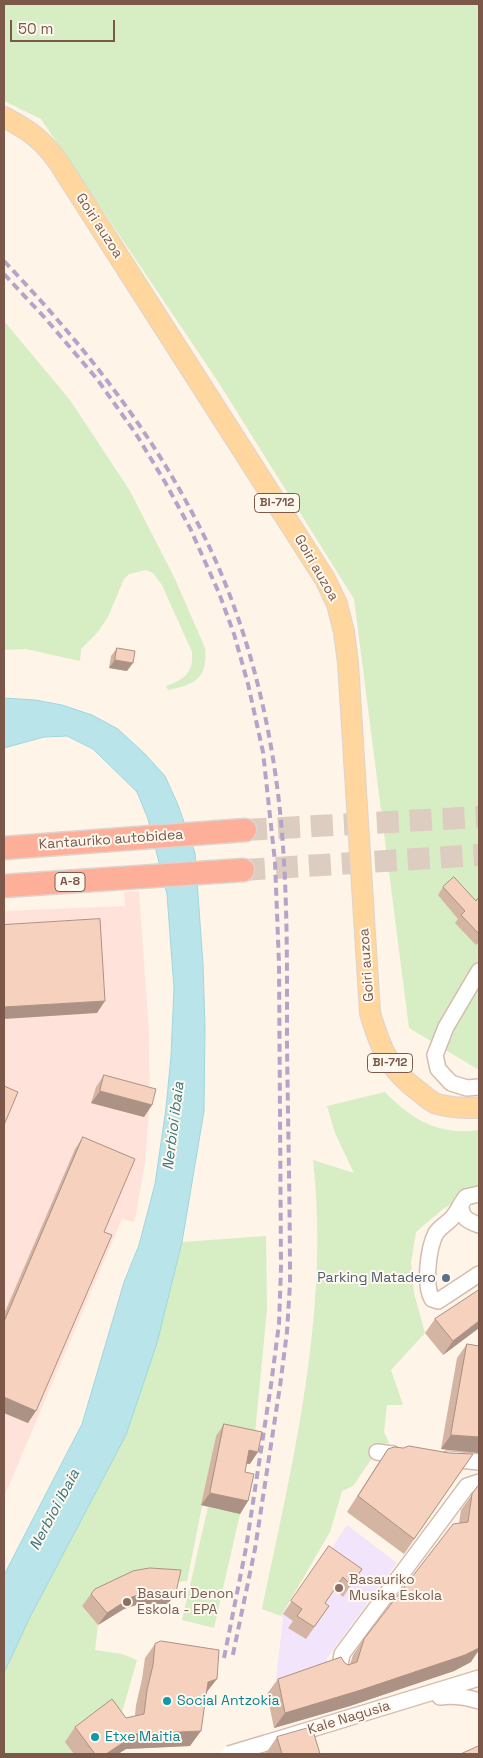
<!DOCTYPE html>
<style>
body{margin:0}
#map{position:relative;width:483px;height:1758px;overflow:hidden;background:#fef4e7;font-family:"Space Grotesk",sans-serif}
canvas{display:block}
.frame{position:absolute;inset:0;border:5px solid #7b5849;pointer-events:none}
.scale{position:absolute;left:10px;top:20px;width:105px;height:22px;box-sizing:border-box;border:2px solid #7b5849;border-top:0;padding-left:6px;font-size:15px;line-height:18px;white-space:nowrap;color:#7b5849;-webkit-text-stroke:4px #fff8ef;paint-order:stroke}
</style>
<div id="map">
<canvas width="483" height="1758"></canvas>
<div class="frame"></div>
<div class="scale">50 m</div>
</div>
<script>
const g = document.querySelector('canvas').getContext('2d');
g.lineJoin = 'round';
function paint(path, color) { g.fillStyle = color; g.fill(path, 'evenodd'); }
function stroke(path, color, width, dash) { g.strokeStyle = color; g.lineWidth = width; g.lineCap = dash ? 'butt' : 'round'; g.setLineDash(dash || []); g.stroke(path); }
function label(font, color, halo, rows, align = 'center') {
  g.font = font + ' "Space Grotesk",sans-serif'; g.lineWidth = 4; g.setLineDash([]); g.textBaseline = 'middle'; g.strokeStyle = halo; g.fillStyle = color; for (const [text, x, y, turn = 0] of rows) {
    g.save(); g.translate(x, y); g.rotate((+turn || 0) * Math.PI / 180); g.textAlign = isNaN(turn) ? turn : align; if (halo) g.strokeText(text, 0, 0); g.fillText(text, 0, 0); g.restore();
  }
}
paint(new Path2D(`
 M139 891 149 1032 150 1100 145 1162 136 1214 134 1222 122 1219 4 1497V911L125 906 124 892Z`), '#ffe3da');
paint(new Path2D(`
 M347 1525 397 1563 327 1658 330 1673 275 1689 283 1618 281 1616 321 1558 324 1560Z`), '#f1e4fb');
paint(new Path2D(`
 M4 4H479V1070L409 1028 354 599 217 380 41 119 4 101Z
 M4 321 70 400 130 491 175 579 205 648C208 678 195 685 168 690L166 686C184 680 194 672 192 652L162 585 153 573 146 570 129 574 124 579 108 617 97 633 81 649 80 661 26 649 4 650Z
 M385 1092C412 1120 440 1136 479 1130V1188L443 1209 416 1232 411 1263 414 1293 425 1333 391 1370 403 1405H387L384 1432 389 1443 381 1445 353 1486 342 1491 330 1532 281 1616 262 1609C293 1462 330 1311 313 1160L354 1173 335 1133 327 1106Z
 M266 1236 267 1309 254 1444 216 1436 187 1581 173 1582 82 1606 98 1625 95 1650 122 1654 137 1660 116 1733 74 1754H4V1673L29 1619 126 1435 157 1343 182 1242Z
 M208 1507 240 1514 214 1628 182 1620Z`), '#d7edc4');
const water = new Path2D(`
 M4 698 35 700 62 705 92 715 118 729 145 754 165 776 178 805 195 853 203 964 205 1027 204 1111 182 1242 157 1343 126 1435 29 1619 4 1673V1575L82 1424 124 1282 139 1245 155 1184 166 1108 171 1056 174 988 167 894 148 819 137 792 93 749 67 736 44 737 4 748Z`);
paint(water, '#b9e5ea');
stroke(water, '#9fd6dd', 1);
stroke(new Path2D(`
 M245 830 479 817
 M243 870 479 855`), '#ddcdc0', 22, [22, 11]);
const minor = new Path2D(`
 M479 971 446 1027 435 1055 438 1069 451 1083 467 1088 479 1087
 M479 1194 466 1197C460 1204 457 1214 450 1220 445 1225 440 1227 436 1233 428 1248 424 1285 432 1299L438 1301 479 1274
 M461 1205C461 1218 468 1221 479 1225
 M377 1452 393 1454
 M448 1459 479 1462
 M339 1671 342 1654 467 1486 479 1482
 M440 1697C454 1695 466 1697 479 1701
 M266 1743 479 1678`);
const major = new Path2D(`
 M4 117C30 131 42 139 59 163L325 579 337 604 344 632 348 663 370 1013C381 1050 389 1070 421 1093 426 1097 431 1102 437 1104 451 1108 465 1108 479 1108`);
const highway = new Path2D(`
 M4 848 245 830
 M4 886 243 870`);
stroke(minor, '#d4bdae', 18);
stroke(major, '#ddd4d0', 22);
stroke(highway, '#ddd4d0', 25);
stroke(minor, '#fff', 15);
stroke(major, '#ffd69d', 20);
stroke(highway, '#fdaf9a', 22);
stroke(new Path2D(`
 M4 261C79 340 147 424 197 522 242 608 268 706 279 802 288 882 287 964 287 1045 288 1124 290 1203 290 1283L287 1332 280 1386 255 1549 232 1659
 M4 274 45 318 97 379 136 434 165 482 190 528 219 593 234 634 248 684 263 752 275 862 279 964 281 1267 279 1324 271 1385 246 1548 224 1658`), '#b6a3ca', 4, [8, 5]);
const minorBridge = new Path2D(`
 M229 1754 266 1743`);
stroke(minorBridge, '#d4bdae', 18, []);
stroke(minorBridge, '#fff', 15);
paint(new Path2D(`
 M117 648 127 671 109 668 111 656Z
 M443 887 476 901 479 899V942L476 945 455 923 458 919 438 895Z
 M104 1075 152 1105 144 1117 91 1103 96 1087Z
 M83 1137 104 1232 28 1423 4 1413V1314L75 1149Z
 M479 1290V1328L443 1355 425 1333 435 1319Z
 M467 1344 479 1346V1453L441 1449 457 1358Z
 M224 1424 250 1464H246L245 1472 248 1501 240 1514 201 1505 216 1436Z
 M388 1449 473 1454 404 1554 347 1512 377 1465Z
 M478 1486 471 1662 454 1671 350 1706 274 1728 267 1694 278 1679 344 1662 348 1665 350 1664 353 1655 364 1639 459 1523 461 1510Z
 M329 1546 351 1585 343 1597 335 1589 325 1603 329 1606 306 1639 288 1628 293 1621 283 1614Z
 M176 1592 168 1604H139L124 1609 98 1625 82 1606 91 1594Z
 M155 1644 207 1693 190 1746 126 1749 118 1754H74L65 1742 75 1727 126 1718 135 1716 136 1705 142 1679 145 1658Z
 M277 1737 320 1754H266V1753Z`), '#d4b4a3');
paint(new Path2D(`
 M115 660 133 663 127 671 109 668Z
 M105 1001 97 1013 4 1019V1007Z
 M100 1091 152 1105 144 1117 91 1103Z
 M479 1321V1328L443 1355 453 1341Z
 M4 1397 36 1411 28 1423 4 1413Z
 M451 1435 479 1437V1453L441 1449Z
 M249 1450 258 1452 250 1464 241 1462Z
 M210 1493 248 1501 240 1514 201 1505Z
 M147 1592H176L168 1604H139L124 1609 98 1625 107 1613 132 1597Z
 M479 1648V1650L471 1662 454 1671 350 1706 274 1728 285 1713Z
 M217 1679 206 1693 208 1682Z
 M201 1731 190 1746 126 1749 118 1754H106L136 1734Z`), '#ac9284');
const building = new Path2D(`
 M117 648 135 651 133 663 115 660Z
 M454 877 476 901 478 898 479 899V934L461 915 465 911 443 887Z
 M100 919 105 1001 4 1007V925Z
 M104 1075 156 1089 152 1105 100 1091Z
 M4 1086 18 1092 4 1125Z
 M83 1137 135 1159 104 1232 112 1235 36 1411 4 1397V1322Z
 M479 1290V1321L453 1341 435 1319Z
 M467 1344 479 1346V1437L451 1435Z
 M224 1424 262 1432 258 1452 249 1450 245 1472 254 1474 248 1501 210 1493Z
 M409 1446 449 1453 473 1454 414 1539 358 1496 388 1449 394 1447 403 1448Z
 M478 1486H479V1648L465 1655 361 1690 285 1713 278 1679 341 1657 344 1662 348 1665 357 1662 364 1639 453 1524 468 1522 472 1494Z
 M329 1546 362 1569 351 1585 343 1577 325 1603 329 1606 314 1627 297 1616 302 1609 291 1601Z
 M150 1568 181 1570 176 1592H147L132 1597 107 1613 91 1594 95 1589 133 1571Z
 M161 1641 219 1650 217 1679 208 1682 201 1731 136 1734 106 1754H95L75 1727 112 1699 126 1718 144 1714 147 1690 153 1665 155 1644Z
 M312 1727 320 1754H282L277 1737Z
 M479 1746V1754H461Z`);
paint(building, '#f6d1bd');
stroke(building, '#ac9284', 1);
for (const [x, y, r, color] of [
 [446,1278,5,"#5c6f8a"],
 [339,1588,5,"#8d6e63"],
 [127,1602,5,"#8d6e63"],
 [167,1701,5,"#0f9aa8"],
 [95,1737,5,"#0f9aa8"]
]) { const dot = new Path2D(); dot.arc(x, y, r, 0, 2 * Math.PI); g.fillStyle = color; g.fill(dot); stroke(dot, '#fff8ef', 2); }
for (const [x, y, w] of [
 [277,503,45],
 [70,882,30],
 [390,1063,45]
]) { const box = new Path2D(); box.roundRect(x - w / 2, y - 9.5, w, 19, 4); g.fillStyle = '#fff8ef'; g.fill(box); stroke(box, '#7b5849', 1); }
label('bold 12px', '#7b5849', null, [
 ["BI-712",277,503],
 ["A-8",70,882],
 ["BI-712",390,1063]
]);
label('14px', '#7b5849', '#fff8ef', [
 ["Goiri auzoa",99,226,57],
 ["Goiri auzoa",316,568,60],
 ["Kantauriko autobidea",111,840,-4],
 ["Goiri auzoa",367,965,-94],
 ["Kale Nagusia",349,1718,-17]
]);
label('14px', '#4e5e75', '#fff8ef', [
 ["Parking Matadero",436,1278]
], 'right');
label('14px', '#785e54', '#fff8ef', [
 ["Basauriko",349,1580],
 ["Musika Eskola",349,1596],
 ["Basauri Denon",137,1594],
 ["Eskola - EPA",137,1610]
], 'left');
label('14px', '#0d838f', '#fff8ef', [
 ["Social Antzokia",177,1701],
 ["Etxe Maitia",105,1737]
], 'left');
label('italic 15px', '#3a7881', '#fff8ef', [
 ["Nerbioi ibaia",174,1126,-83],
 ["Nerbioi ibaia",55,1510,-62]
]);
</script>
